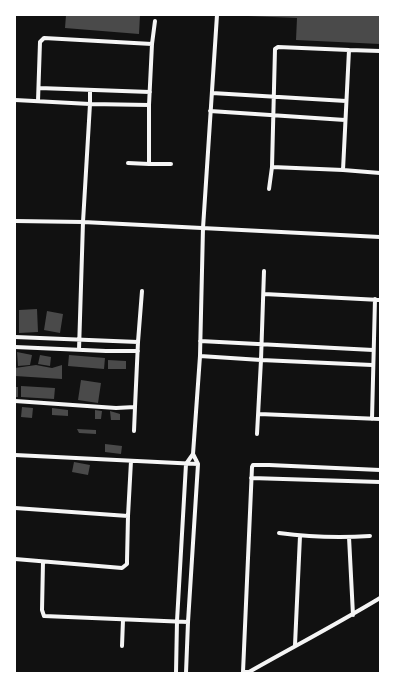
<!DOCTYPE html>
<style>
body{margin:0}
#map{position:relative;width:395px;height:688px;overflow:hidden;background:#111;font-family:"Asap Condensed",sans-serif}
canvas{display:block}
.frame{position:absolute;inset:0;border:16px solid #fff;pointer-events:none}
</style>
<div id="map">
<canvas width="395" height="688"></canvas>
<div class="frame"></div>
</div>
<script>
const g = document.querySelector('canvas').getContext('2d');
g.lineJoin = 'round';
function paint(path, color) { g.fillStyle = color; g.fill(path, 'evenodd'); }
function stroke(path, color, width, dash) { g.strokeStyle = color; g.lineWidth = width; g.lineCap = dash ? 'butt' : 'round'; g.setLineDash(dash || []); g.stroke(path); }
paint(new Path2D(`
 M66 15H140L139 34 65 28Z
 M248 15H380V44L296 40 297 18 248 16Z
 M37 309 38 332 19 333V310Z
 M47 311 63 314 60 333 44 330Z
 M17 352 32 355 30 365 18 366Z
 M40 355 51 357 50 366 38 364Z
 M69 355 105 358 104 369 68 366Z
 M108 360 126 361V369H108Z
 M36 365 52 368 62 365V379L15 376V368Z
 M81 380 101 383 98 403 78 400Z
 M21 386 55 388 54 399 21 397Z
 M15 387H18V397H15Z
 M22 407 33 408 32 418 21 417Z
 M52 408 68 410V416L52 415Z
 M95 410 102 411 101 419H95Z
 M110 411 120 414V420H111Z
 M77 429 96 430V434L79 433Z
 M105 444 122 446 121 454 105 452Z
 M74 462 90 465 88 475 72 472Z`), '#4a4a4a');
stroke(new Path2D(`
 M152 44 155 21
 M278 47 349 50 343 170 272 167 275 49Z
 M349 50 380 51
 M39 88 150 92
 M90 91V104L149 105
 M212 93 346 101
 M15 100 90 104 83 222 380 237
 M38 101 40 42 44 38 152 44 149 105V164L128 163
 M210 111 345 120
 M149 164H171
 M343 170 380 173
 M269 189 272 167
 M15 221 83 222 79 350
 M264 271 261 360 372 365
 M264 294 380 300
 M15 337 138 342
 M200 341 373 350
 M15 347 106 351H138
 M200 356 261 360 257 434
 M15 401 116 408 135 407 138 342 142 291
 M259 414 380 419
 M372 419 375 299
 M134 431 135 407
 M15 455 198 464
 M380 470 269 465H253L252 467 243 672H249C293 647 337 624 380 598
 M251 478 380 482
 M15 508 128 516
 M279 533C309 537 340 538 370 536
 M349 537 353 615
 M15 559 122 568 127 564V561L128 516 131 461
 M43 562 42 610 44 616 188 622
 M295 645 300 536
 M122 646 123 620
 M176 673 177 621 186 464 193 454
 M186 673 188 622 198 464 193 454 200 356 203 228 217 15`), '#f5f5f5', 4);
</script>
